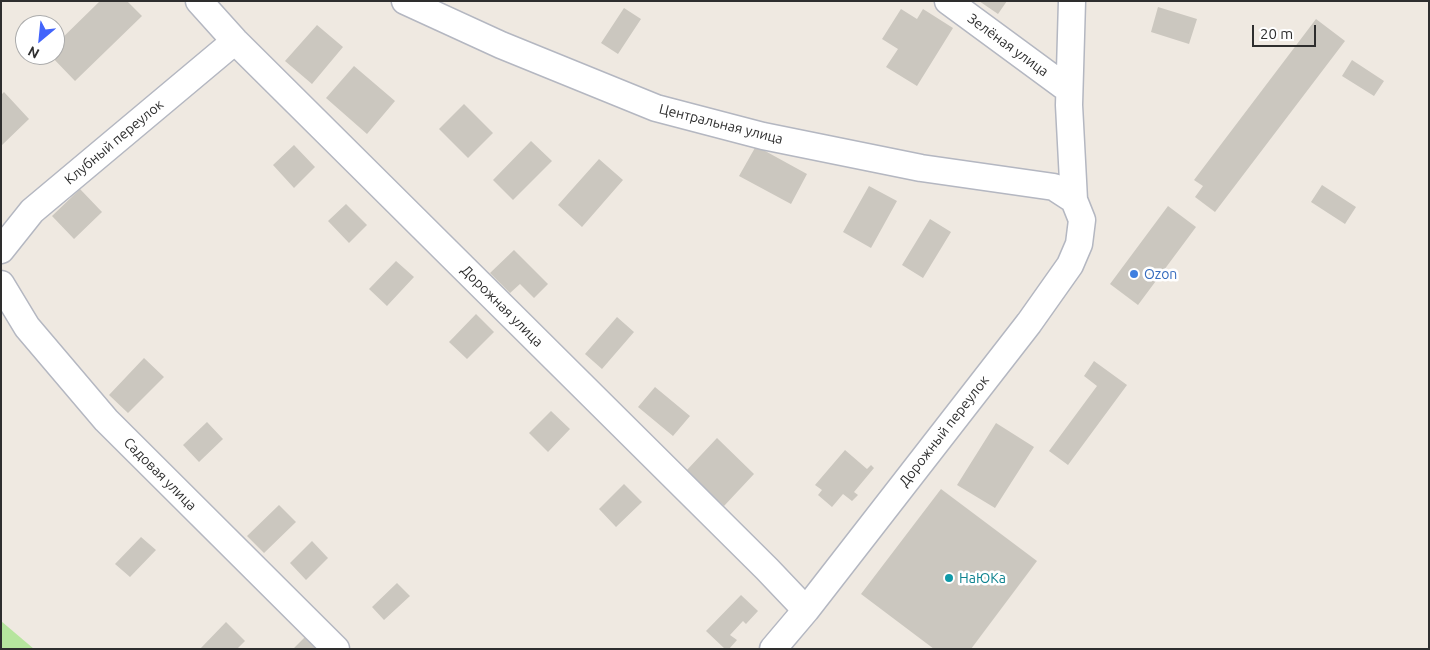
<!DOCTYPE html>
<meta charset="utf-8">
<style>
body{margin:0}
#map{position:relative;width:1430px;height:650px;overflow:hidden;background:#efe9e1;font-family:Ubuntu,sans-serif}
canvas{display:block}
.frame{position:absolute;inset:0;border:2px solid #2e2e2e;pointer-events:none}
.north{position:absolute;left:15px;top:15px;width:50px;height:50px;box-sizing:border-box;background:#fff;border:1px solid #ababab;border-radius:50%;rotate:208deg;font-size:14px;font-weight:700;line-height:20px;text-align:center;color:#2e2e2e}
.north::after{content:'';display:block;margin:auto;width:18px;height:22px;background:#4264fb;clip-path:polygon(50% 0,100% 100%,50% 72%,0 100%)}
.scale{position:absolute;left:1252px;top:25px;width:64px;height:22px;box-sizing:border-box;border:2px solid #2e2e2e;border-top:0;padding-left:6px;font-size:15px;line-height:18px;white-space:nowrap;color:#2e2e2e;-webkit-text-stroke:4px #fff;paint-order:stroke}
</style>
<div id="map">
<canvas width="1430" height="650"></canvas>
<div class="frame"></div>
<div class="north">N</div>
<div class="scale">20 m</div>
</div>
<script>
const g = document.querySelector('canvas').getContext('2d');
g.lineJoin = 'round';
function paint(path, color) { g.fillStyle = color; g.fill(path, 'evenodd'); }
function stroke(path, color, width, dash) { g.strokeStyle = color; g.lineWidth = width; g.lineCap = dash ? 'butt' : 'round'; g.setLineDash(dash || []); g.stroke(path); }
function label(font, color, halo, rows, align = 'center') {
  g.font = font + ' Ubuntu,sans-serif'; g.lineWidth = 5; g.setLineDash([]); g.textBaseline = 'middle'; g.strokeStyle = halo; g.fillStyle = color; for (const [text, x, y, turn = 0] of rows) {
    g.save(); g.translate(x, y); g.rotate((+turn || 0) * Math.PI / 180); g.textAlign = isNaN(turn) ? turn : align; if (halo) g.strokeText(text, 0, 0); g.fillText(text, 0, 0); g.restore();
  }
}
paint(new Path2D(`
 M1 621 34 649H1Z`), '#b6e59e');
paint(new Path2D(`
 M100 1H127L142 16 75 81 50 55H55V45Z
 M979 1H1007L998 14Z
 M1158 7 1197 19 1189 44 1151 32Z
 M624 8 641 19 618 54 601 43Z
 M901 9 917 19 923 9 953 28 917 86 886 67 898 49 882 39Z
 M1316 19 1345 41 1215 212 1195 197 1203 186 1194 180Z
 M317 25 343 47 312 84 285 61Z
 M1352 60 1384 81 1374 96 1342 76Z
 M354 66 395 101 367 134 326 98Z
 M4 92 29 119 1 146V95Z
 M464 104 493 133 468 158 439 129Z
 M531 141 552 161 513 200 493 180Z
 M294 145 315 167 294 188 273 165Z
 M756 146 807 174 791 204 739 176Z
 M599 159 623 180 582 227 558 205Z
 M1322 185 1356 207 1345 224 1311 202Z
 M869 186 897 201 871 248 843 232Z
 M80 189 102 212 74 239 52 216Z
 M346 204 367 225 349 243 328 221Z
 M1168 206 1196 227 1138 305 1110 284Z
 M930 219 951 232 923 278 902 265Z
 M514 250 548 284 534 298 520 284 510 293 490 273Z
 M396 261 414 277 387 306 369 289Z
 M476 314 494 332 467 359 449 342Z
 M617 317 634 332 602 369 585 354Z
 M144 358 164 377 128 413 109 395Z
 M1094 361 1127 385 1068 465 1049 451 1097 386 1084 376Z
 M655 387 690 416 673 436 638 407Z
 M551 411 570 429 548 452 529 433Z
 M207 422 223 439 199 462 183 445Z
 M996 423 1034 447 995 508 957 485Z
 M717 438 754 474 724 506 686 471Z
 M845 450 867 469 871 465 874 468 854 492 858 495 852 501 843 494 832 507 818 495 822 490 815 485Z
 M624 484 642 502 616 527 599 509Z
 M941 489 1037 561 971 649H934L861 594Z
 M279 505 296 522 264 553 247 536Z
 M141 537 156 550 130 577 115 564Z
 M312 541 328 558 306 580 290 563Z
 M397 583 410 596 384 620 372 607Z
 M741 595 758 611 746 624 743 621 730 635 737 640 729 649H725L706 631Z
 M226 622 245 641 237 649H200Z
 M307 635 320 649H293Z`), '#cbc7bf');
const minor = new Path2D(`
 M199 1 235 41 767 569 806 610
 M405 1 501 45 656 108 763 136 921 168 1054 187 1074 200 1082 220 1079 244 1070 265 1029 323 806 610 773 649
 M948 1 1069 90
 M1072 1 1069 105 1074 200
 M1 250 32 211 235 41
 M1 284 27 327 106 420 336 649`);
stroke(minor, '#b4b7c1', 29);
stroke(minor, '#fff', 26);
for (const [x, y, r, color] of [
 [1134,274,5,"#3f7fe0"],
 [949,578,5,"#0f9aa8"]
]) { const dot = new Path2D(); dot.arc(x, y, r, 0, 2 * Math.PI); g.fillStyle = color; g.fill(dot); stroke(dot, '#fff', 2); }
label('14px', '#2e2e2e', '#fff', [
 ["Зелёная улица",1008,45,36],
 ["Центральная улица",721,124,14],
 ["Клубный переулок",114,142,-40],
 ["Дорожная улица",502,306,45],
 ["Дорожный переулок",944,431,-52],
 ["Садовая улица",160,474,45]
]);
label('14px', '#366cbe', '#fff', [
 ["Ozon",1144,274]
], 'left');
label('14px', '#0d838f', '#fff', [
 ["НаЮКа",959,578]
], 'left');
</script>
